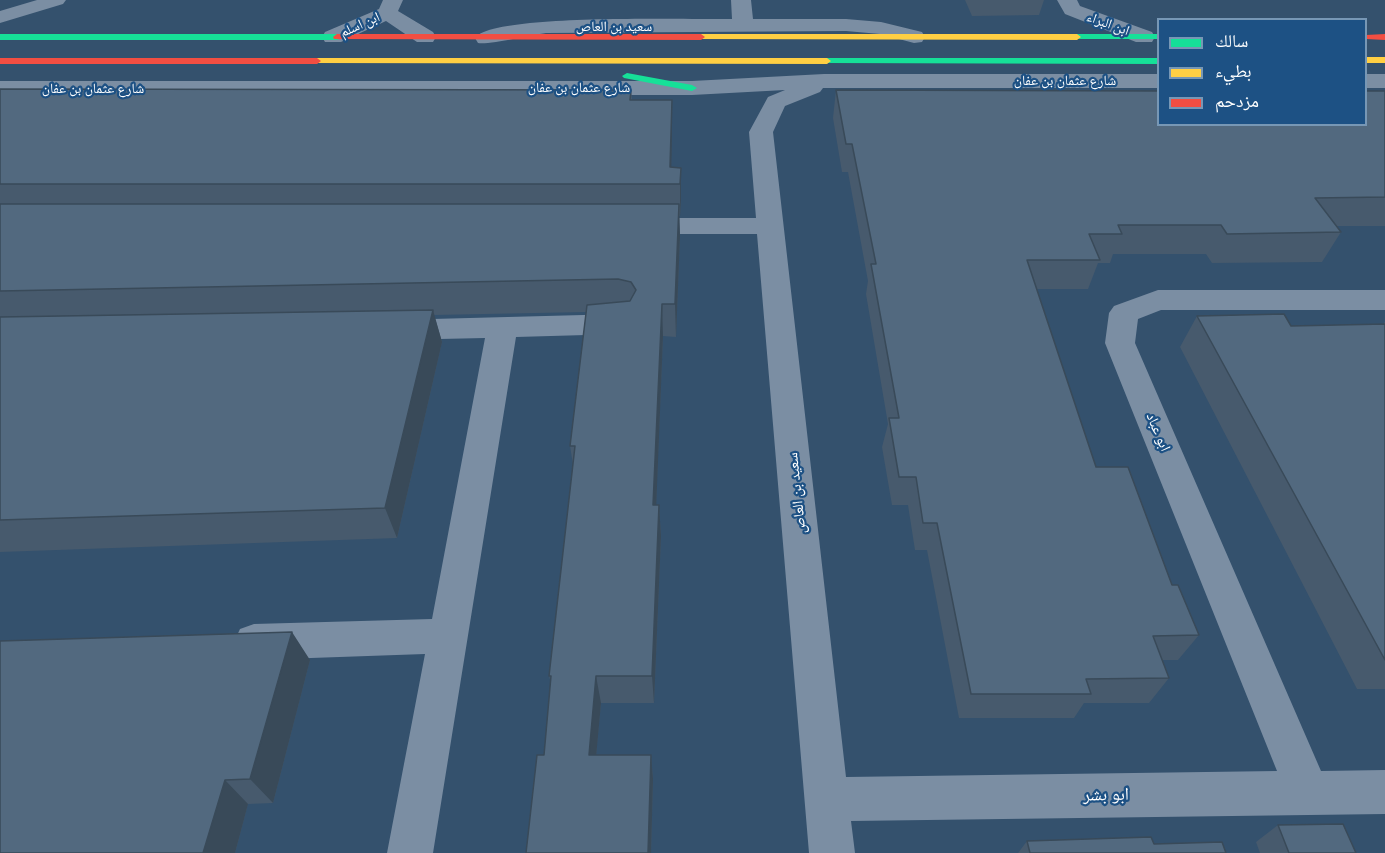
<!DOCTYPE html>
<meta charset="utf-8">
<style>
body{margin:0}
#map{position:relative;width:1385px;height:853px;overflow:hidden;background:#34516d;font-family:"IBM Plex Sans","Noto Naskh Arabic",sans-serif}
canvas{display:block}
.legend{position:absolute;left:1157px;top:18px;width:210px;height:108px;box-sizing:border-box;background:#1d5184;border:2px solid #7797b5;margin:0;padding:8px 10px;list-style:none;font-size:18px;color:#fff}
.legend li{display:flex;align-items:center;gap:12px;height:30px}
.legend b{width:30px;border:2px solid #7797b5}
</style>
<div id="map">
<canvas width="1385" height="853"></canvas>
<ul class="legend">
<li><b style="height:8px;background:#16e098"></b>سالك</li>
<li><b style="height:8px;background:#ffcf43"></b>بطيء</li>
<li><b style="height:8px;background:#f24e42"></b>مزدحم</li>
</ul>
</div>
<script>
const g = document.querySelector('canvas').getContext('2d');
g.lineJoin = 'round';
function paint(path, color) { g.fillStyle = color; g.fill(path, 'evenodd'); }
function stroke(path, color, width, dash) { g.strokeStyle = color; g.lineWidth = width; g.lineCap = dash ? 'butt' : 'round'; g.setLineDash(dash || []); g.stroke(path); }
function label(font, color, halo, rows, align = 'center') {
  g.font = font + ' "IBM Plex Sans","Noto Naskh Arabic",sans-serif'; g.lineWidth = 4.5; g.setLineDash([]); g.textBaseline = 'middle'; g.strokeStyle = halo; g.fillStyle = color; for (const [text, x, y, turn = 0] of rows) {
    g.save(); g.translate(x, y); g.rotate((+turn || 0) * Math.PI / 180); g.textAlign = isNaN(turn) ? turn : align; if (halo) g.strokeText(text, 0, 0); g.fillText(text, 0, 0); g.restore();
  }
}
paint(new Path2D(`
 M37 0H66L63 4 0 23V11Z
 M383 0H403L398 11 433 32 436 37 433 42H417L386 21 341 42H325L322 37 325 32 379 9Z
 M731 0H751L753 19H846L881 22 922 32 925 37 922 42 914 43 880 34 846 31 546 33C531 35 489 45 478 43L475 38C493 13 693 20 732 19Z
 M1057 0H1077L1080 6 1152 32 1155 37 1152 42H1136L1065 14Z
 M824 74H1158V88H823L820 92 785 106 773 132 846 777 1277 771 1105 343 1109 313 1114 306 1158 290H1385V310H1161L1138 319 1135 343 1321 771 1385 770V814L851 821 855 853H809L757 234H635L625 232 622 226 625 220 635 218H756L749 132 768 97 785 90 692 95H0V81H692Z
 M1366 74H1385V88H1366Z
 M621 314 632 317 636 324 632 331 621 334 516 337 433 853H387L425 654 254 660 240 655 234 642 240 629 254 624 432 619 485 338 394 340 383 337 379 330 383 323 394 320Z`), '#7b8ea3');
paint(new Path2D(`
 M0 34H337L341 37 337 40H0Z
 M1077 34H1158V39H1074L1073 37Z
 M827 58H1158V64L824 63 823 61Z
 M627 73 692 85 697 88 692 91 624 78 622 76Z`), '#16e098');
paint(new Path2D(`
 M701 34H1077L1081 37 1077 40 698 39V35Z
 M1366 57H1385V63H1366Z
 M317 58H827L831 61 827 64 314 63V59Z`), '#ffcf43');
paint(new Path2D(`
 M337 34H701L705 37 701 40 334 39 333 37Z
 M1385 34V40L1366 39V35Z
 M0 58H317L321 61 317 64H0Z`), '#f24e42');
paint(new Path2D(`
 M965 0H1044L1039 15 972 16Z
 M0 89 631 90 632 100 672 131 671 167 681 168V200L680 216H679L680 236 676 337 663 336 656 505H659L661 536 654 703H601L596 755H651L653 779 651 853H526L544 755 551 683 549 676 573 465 570 446 587 312 434 315 442 342 397 538 0 552Z
 M836 90 1385 91V226H1336L1341 232 1322 262 1212 263 1206 254H1113L1110 263H1098L1088 289H1037L1096 467 1172 585 1199 635 1178 660H1162L1169 678 1149 703H1084L1074 718H959L927 550H915L908 505H892L882 447 888 424 866 294 868 281 848 172H842L833 118Z
 M1197 316 1291 326 1383 324 1385 322V689H1357L1180 347Z
 M310 660 273 803 248 804 235 853H0Z
 M1278 825 1356 853H1260L1256 842Z
 M1027 841 1154 844 1226 853H1018Z`), '#475a6d');
paint(new Path2D(`
 M672 100V131L671 184 670 167Z
 M681 168V200L680 216V184Z
 M679 204 680 236 676 337 675 304Z
 M662 304 663 336 655 536 653 505Z
 M433 310 442 342 397 538 385 508Z
 M659 505 661 536 654 703 652 676Z
 M292 632 310 660 273 803 250 779Z
 M596 676 601 703 594 779 589 755Z
 M651 755 653 779 651 853H648Z
 M225 780 248 804 235 853H203Z`), '#394a59');
const building = new Path2D(`
 M0 89 631 90 630 100H672L670 167 681 168 680 184H0Z
 M836 90 1158 91V124H1365V91H1385V197L1315 198 1341 232 1227 234 1221 225H1118L1122 234H1089L1100 260H1027L1096 467H1128L1172 585H1178L1199 635 1153 636 1169 678 1086 679 1091 694H971L937 523H923L916 477H899L889 418H899L871 264H876L852 144H846Z
 M0 204H679L675 304H662L653 505H659L652 676H596L589 755H651L648 853H526L537 755H544L551 676H549L575 446H570L587 305 630 301 636 290 631 282 618 279 0 291Z
 M433 310 385 508 0 520V317Z
 M1284 314 1291 326 1385 324V660L1197 316Z
 M292 632 250 779 225 780 203 853H0V641Z
 M1343 824 1356 853H1289L1278 825Z
 M1151 837 1154 844 1222 842 1226 853H1030L1027 841Z`);
paint(building, '#52697f');
stroke(building, '#394a59', 1.5);
label('14px', '#fff', '#1d5184', [
 ["ابن البراء",1108,24,20],
 ["ابن اسلم",360,25,-24],
 ["سعيد بن العاص",614,27],
 ["شارع عثمان بن عفان",1065,81],
 ["شارع عثمان بن عفان",579,88],
 ["شارع عثمان بن عفان",93,89]
]);
label('15px', '#fff', '#1d5184', [
 ["ابو عباد",1158,432,67],
 ["سعيد بن العاص",797,493,-96]
]);
label('18px', '#fff', '#1d5184', [
 ["ابو بشر",1106,795,-1]
]);
</script>
